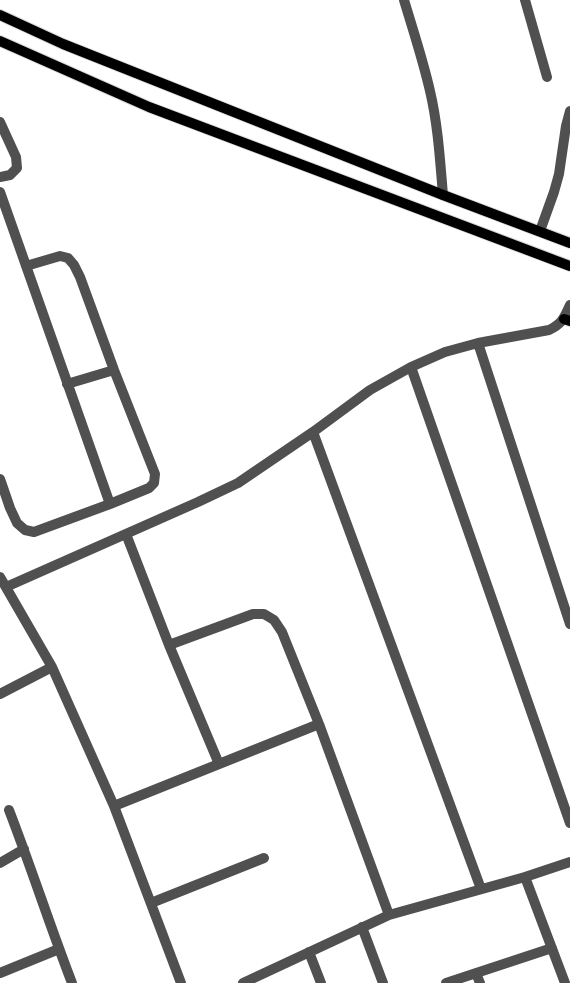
<!DOCTYPE html>
<style>
body{margin:0}
canvas{display:block;background:#fff}
</style>
<canvas width="570" height="983"></canvas>
<script>
const g = document.querySelector('canvas').getContext('2d');
g.lineJoin = 'round';
function stroke(path, color, width, dash) { g.strokeStyle = color; g.lineWidth = width; g.lineCap = dash ? 'butt' : 'round'; g.setLineDash(dash || []); g.stroke(path); }
const major = new Path2D(`
 M0 15 63 44 443 195 570 243
 M0 41 149 107 570 266
 M564 319 570 321`);
stroke(major, '#dbdbdb', 12);
stroke(new Path2D(`
 M404 0C413 30 423 60 430 91 438 125 440 160 443 195
 M525 0 547 77
 M0 122 16 157 17 168 10 175 0 177
 M0 192 110 504
 M540 231 554 192 559 174 566 126 570 111
 M478 343 570 624
 M411 367 570 823
 M67 384 114 370
 M313 432 481 889
 M0 479 10 508 17 523 25 530 34 532 110 504 149 488 154 483 155 474 114 370 80 277 74 265 68 258 60 256 26 266
 M126 534 169 645 219 764
 M0 577 52 667 114 806 181 983
 M6 587 198 502 238 483 313 432 370 390 411 367 445 352 478 343 549 330C562 324 564 318 570 305
 M169 645 253 614H264L274 620 282 632 319 724 389 915
 M0 694 52 667
 M114 806 319 724
 M9 810C31 867 50 926 72 983
 M0 863 24 849
 M525 877 565 983
 M151 903 264 858
 M362 927 383 983
 M309 952 321 983
 M0 973 59 949
 M476 973 480 983
 M243 983 389 915 525 877 570 862
 M446 983 552 948`), '#505050', 10);
stroke(major, '#000', 10);
</script>
